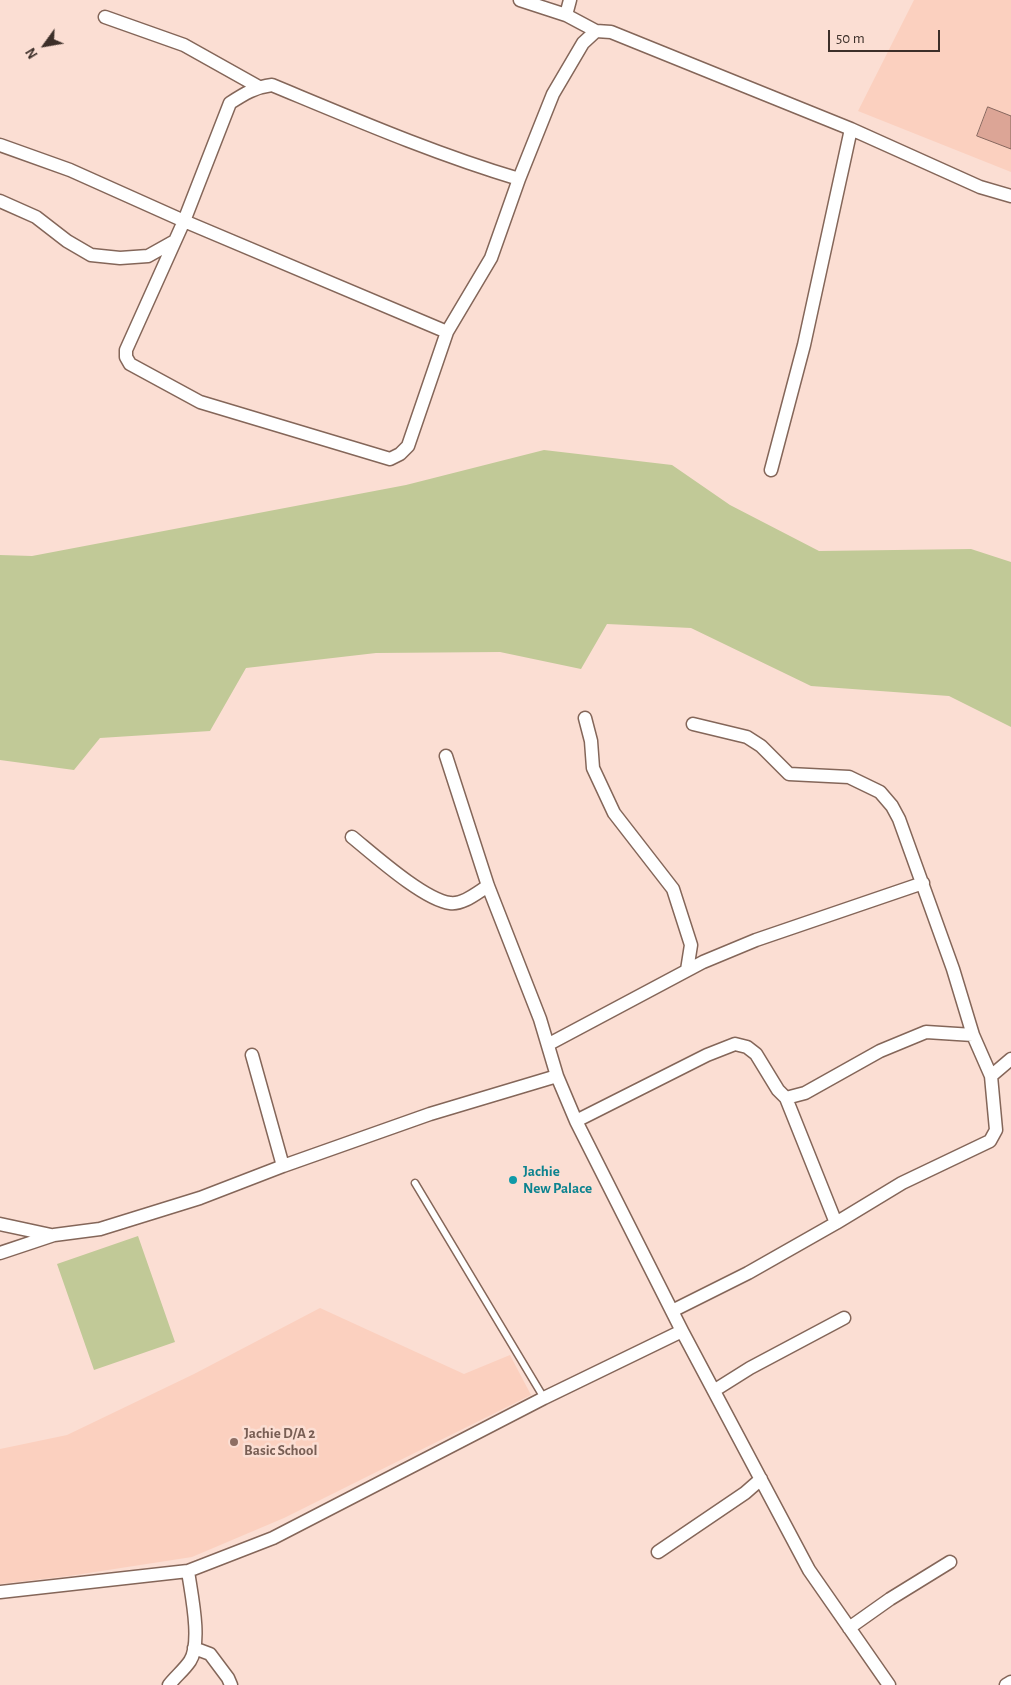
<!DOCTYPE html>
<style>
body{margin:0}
#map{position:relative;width:1011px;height:1685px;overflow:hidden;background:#fbded3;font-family:"Alegreya Sans",sans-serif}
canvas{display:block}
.north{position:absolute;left:20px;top:20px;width:50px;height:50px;-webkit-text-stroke:4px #fbded3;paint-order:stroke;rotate:238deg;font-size:14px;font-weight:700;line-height:20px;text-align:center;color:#3c2f29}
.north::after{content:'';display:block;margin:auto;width:18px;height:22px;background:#3c2f29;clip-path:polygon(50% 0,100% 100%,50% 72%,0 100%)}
.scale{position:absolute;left:828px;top:30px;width:112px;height:22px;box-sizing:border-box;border:2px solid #3c2f29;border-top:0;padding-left:6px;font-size:15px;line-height:18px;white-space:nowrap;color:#3c2f29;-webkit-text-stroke:4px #fbded3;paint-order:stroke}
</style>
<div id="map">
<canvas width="1011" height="1685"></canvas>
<div class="north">N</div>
<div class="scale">50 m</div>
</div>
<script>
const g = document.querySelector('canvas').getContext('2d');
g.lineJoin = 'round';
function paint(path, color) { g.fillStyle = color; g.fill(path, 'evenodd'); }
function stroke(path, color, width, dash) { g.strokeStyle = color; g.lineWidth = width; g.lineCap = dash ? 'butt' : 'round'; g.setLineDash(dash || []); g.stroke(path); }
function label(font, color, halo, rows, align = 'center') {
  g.font = font + ' "Alegreya Sans",sans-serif'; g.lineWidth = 5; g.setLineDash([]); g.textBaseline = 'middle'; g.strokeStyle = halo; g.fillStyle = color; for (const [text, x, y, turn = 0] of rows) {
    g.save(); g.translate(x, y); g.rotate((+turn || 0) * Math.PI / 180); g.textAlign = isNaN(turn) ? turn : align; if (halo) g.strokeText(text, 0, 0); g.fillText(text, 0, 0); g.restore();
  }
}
paint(new Path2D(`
 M914 0H1011V172L858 111Z
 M320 1308 464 1374 510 1355 531 1395 284 1518 192 1557 69 1576 0 1584V1449L67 1435 194 1374Z`), '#fbd0bf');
paint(new Path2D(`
 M544 450 672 465 730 505 819 551 971 549 1011 562V727L949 696 811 686 691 628 607 624 581 669 500 652 376 653 246 668 210 731 100 738 74 770 0 760V555L32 556 406 485Z
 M138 1236 175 1342 94 1370 57 1264Z`), '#c1c997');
const building = new Path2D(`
 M988 107 1011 116V149L977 136Z`);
paint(building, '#dca596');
stroke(building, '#87675e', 1);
const lane = new Path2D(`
 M415 1183 544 1398`);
const street = new Path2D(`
 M520 0 566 15 596 31
 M566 15 570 0
 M105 17 184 45 259 87
 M0 145 70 170 184 221 447 332
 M519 179C435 154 354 119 272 85 255 87 244 94 230 103L184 221 126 350V357L130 364 200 402 390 459 400 454 408 446 447 332 491 258 519 179 553 94 583 43 596 31 611 32 851 129 980 187 1011 196
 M0 201 36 217 67 241 91 255 120 258 148 256 173 242
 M771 470 804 345 851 129
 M585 718 591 741 593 768 614 813 673 889 691 945 687 970
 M446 756 488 886 540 1019 557 1076 576 1121 682 1331 809 1570 889 1685
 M352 837C373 854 424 900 450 903 463 905 478 892 488 886
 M549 1044 703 962 756 940 923 883
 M252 1055 283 1166
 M991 1076 1011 1059
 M786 1098 836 1223
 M576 1121 707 1055 735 1044 747 1047 756 1054 778 1090 786 1098 805 1093 880 1051 926 1032 973 1035
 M0 1224 51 1235
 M0 1253 54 1235 100 1229 200 1198 283 1166 430 1114 557 1076
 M672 1311 748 1273 836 1223 902 1183 990 1141 996 1130 991 1076 973 1035 953 969 899 819 892 806 880 792 849 777 789 774 761 746 747 737 693 724
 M715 1390 750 1368 844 1318
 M658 1552 745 1493 761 1479
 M0 1592 188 1571 273 1538 544 1398 682 1331
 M849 1628 890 1599 950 1562
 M194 1648 210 1654 228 1678 231 1685
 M169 1685C175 1677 184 1670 190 1661 202 1642 191 1593 188 1571
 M1006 1685 1011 1682`);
stroke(lane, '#846659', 9);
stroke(street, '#846659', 15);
stroke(lane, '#fff', 6);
stroke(street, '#fff', 12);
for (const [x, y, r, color] of [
 [513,1180,5,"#0f9aa8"],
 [234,1442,5,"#8d6e63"]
]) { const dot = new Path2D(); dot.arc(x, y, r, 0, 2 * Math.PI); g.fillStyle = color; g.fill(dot); stroke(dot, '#fbded3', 2); }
label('bold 15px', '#0d838f', '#fbded3', [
 ["Jachie",523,1171],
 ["New Palace",523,1188]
], 'left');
label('bold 15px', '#785e54', '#fbded3', [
 ["Jachie D/A 2",244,1433],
 ["Basic School",244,1450]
], 'left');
</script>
